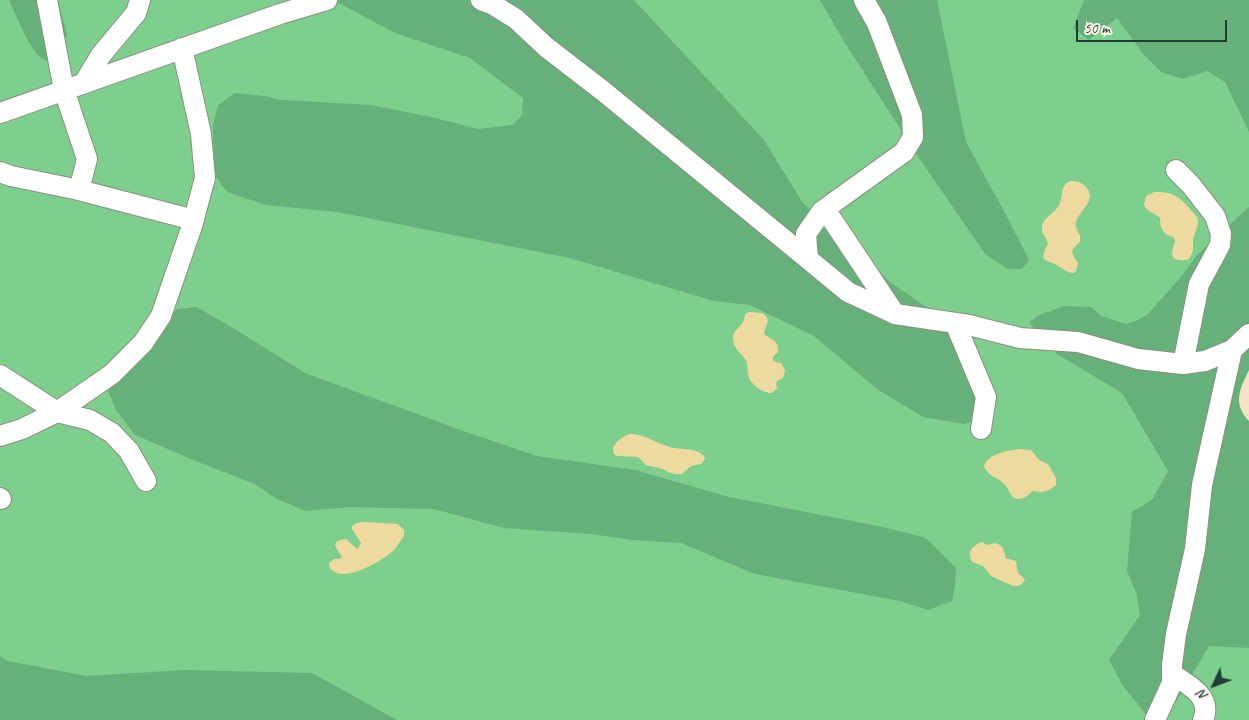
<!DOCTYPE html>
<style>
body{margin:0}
#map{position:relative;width:1249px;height:720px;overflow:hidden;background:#f5e2c8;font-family:Caveat,sans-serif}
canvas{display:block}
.north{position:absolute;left:1189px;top:660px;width:50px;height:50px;-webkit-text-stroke:4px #fbf7ec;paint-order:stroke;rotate:227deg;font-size:14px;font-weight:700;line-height:20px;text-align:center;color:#1f3d34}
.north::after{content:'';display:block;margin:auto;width:18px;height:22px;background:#1f3d34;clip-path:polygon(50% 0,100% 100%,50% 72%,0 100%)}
.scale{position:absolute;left:1076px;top:20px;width:151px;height:22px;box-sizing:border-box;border:2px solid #1f3d34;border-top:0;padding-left:6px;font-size:15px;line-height:18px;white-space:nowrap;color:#1f3d34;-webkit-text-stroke:4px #fbf7ec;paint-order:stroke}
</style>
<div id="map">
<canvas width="1249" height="720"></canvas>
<div class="north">N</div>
<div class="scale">50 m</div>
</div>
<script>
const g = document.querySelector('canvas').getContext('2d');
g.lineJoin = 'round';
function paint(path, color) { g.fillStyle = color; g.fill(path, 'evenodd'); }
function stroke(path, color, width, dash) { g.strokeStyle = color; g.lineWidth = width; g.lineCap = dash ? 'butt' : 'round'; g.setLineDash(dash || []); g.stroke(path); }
paint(new Path2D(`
 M0 0H1249V340L1203 500 1249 644V720H0Z`), '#7ece8e');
paint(new Path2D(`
 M9 0H58L67 35 52 63C49 61 44 60 41 58 29 48 16 15 9 0Z
 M333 0H634L764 140 803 203 890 282 932 311 956 334 983 397 978 419 964 424 923 417 877 389 814 336 750 305 714 301 570 258 337 212 266 205 227 192 214 174 213 124 218 105 235 93 265 96 281 100 371 105 431 117 478 129 513 125 522 115 523 98 470 58 395 33Z
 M820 0H937L966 142 1005 213 1029 260 1022 269H1008L986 255 921 161 845 43Z
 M1084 0H1249V132L1225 82 1207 71 1183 79 1161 72 1144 55 1117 18 1089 40 1073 28Z
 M1249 207V370C1240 389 1232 403 1249 421V648L1209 646 1165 720 1149 718 1123 686 1109 660 1140 615 1137 595 1127 571 1132 512 1152 500 1168 471 1122 393 1057 354 1035 331 1030 322 1037 316 1064 306 1091 307 1101 316 1126 324 1136 321 1148 314 1181 277 1197 255Z
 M197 307 238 331 305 373 469 433 537 456 635 470 729 497 878 526 926 538 956 568 955 585 952 601 928 610 900 601 755 574 681 543 632 540 591 534 504 528 434 509 349 507 305 511 275 498 255 484 198 462 135 435 116 410 107 388 153 335 177 309Z
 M0 656 8 661 86 676 185 670 312 673 397 720H0Z`), '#66b179');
paint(new Path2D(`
 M1070 181C1076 181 1081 182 1085 186 1099 200 1079 210 1076 222 1074 229 1082 234 1080 241 1079 244 1074 247 1072 250L1073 255 1078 263 1076 271 1074 273C1067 273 1064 269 1058 266 1053 262 1048 263 1043 258L1045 249 1048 244C1047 237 1041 234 1042 226 1044 217 1052 215 1057 208 1065 199 1058 187 1070 181Z
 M1154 192C1178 191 1183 201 1198 218V224L1193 239V251L1189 259C1183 261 1172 262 1172 253 1172 249 1175 244 1175 240L1173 237C1163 235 1160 228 1160 218 1154 212 1149 214 1144 205L1146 196Z
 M749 312 762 313C773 320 765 324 764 334 772 340 779 340 778 352L773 357V360L776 362 781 363 785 370 783 378 777 381 776 384 777 388 772 393C762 393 751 385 748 375 747 371 748 367 747 363 745 355 733 350 733 339 732 332 740 327 743 322 743 321 745 316 745 314Z
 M630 434C643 434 655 442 667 446 679 451 695 446 704 456L705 459 701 464 691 466 682 474H675L668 472 663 469 650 466 646 465 638 457 618 456 614 455 613 448C617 440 622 437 630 434Z
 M1019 449 1031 450 1039 460 1048 464 1056 478V485C1048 492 1043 493 1032 491 1029 495 1024 499 1018 499 1011 499 1009 489 1005 485 998 477 988 477 984 466 989 453 1007 451 1019 449Z
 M364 522 398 524 404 530V536C401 540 398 545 395 549 384 560 353 578 337 573 336 573 331 569 330 569L329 563 334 559H340L342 557 338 551 335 545 337 541 346 539 357 549 360 545 361 543 352 529V526L356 523Z
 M981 542 988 545 995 543C1004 545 1004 551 1006 559H1009L1016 561 1018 573 1025 579 1022 584 1018 586H1013L991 576 983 566 972 562C967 552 971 547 981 542Z`), '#eeda9e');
const minor = new Path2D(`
 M47 0 64 90 87 159 79 190
 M481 0 492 4 516 19 546 47 603 91 808 259
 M864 0 877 23 912 115 913 137 904 152 822 211 806 234 808 259 848 292 895 314 969 325 1020 338 1078 342 1138 359 1183 364 1205 361 1232 350
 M84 83 101 55 136 13 140 0
 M0 113 280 14 327 0
 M1176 170 1191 185 1215 216 1221 234 1220 245 1199 284 1183 364
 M0 172 11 176 79 190 194 220
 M825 209 895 314
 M955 323 986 397 981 429
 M0 375 57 412 90 420 112 433 129 451 146 481
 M0 436 22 429 57 412 112 374 143 343 161 316 192 226 205 178 201 134 182 48
 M0 498 1 499
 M1172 674C1188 685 1213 696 1203 720
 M1155 720 1172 683V665L1176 634 1195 549 1202 485 1232 350 1249 334`);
stroke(minor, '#8a907e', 22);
stroke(minor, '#fff', 20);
</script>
